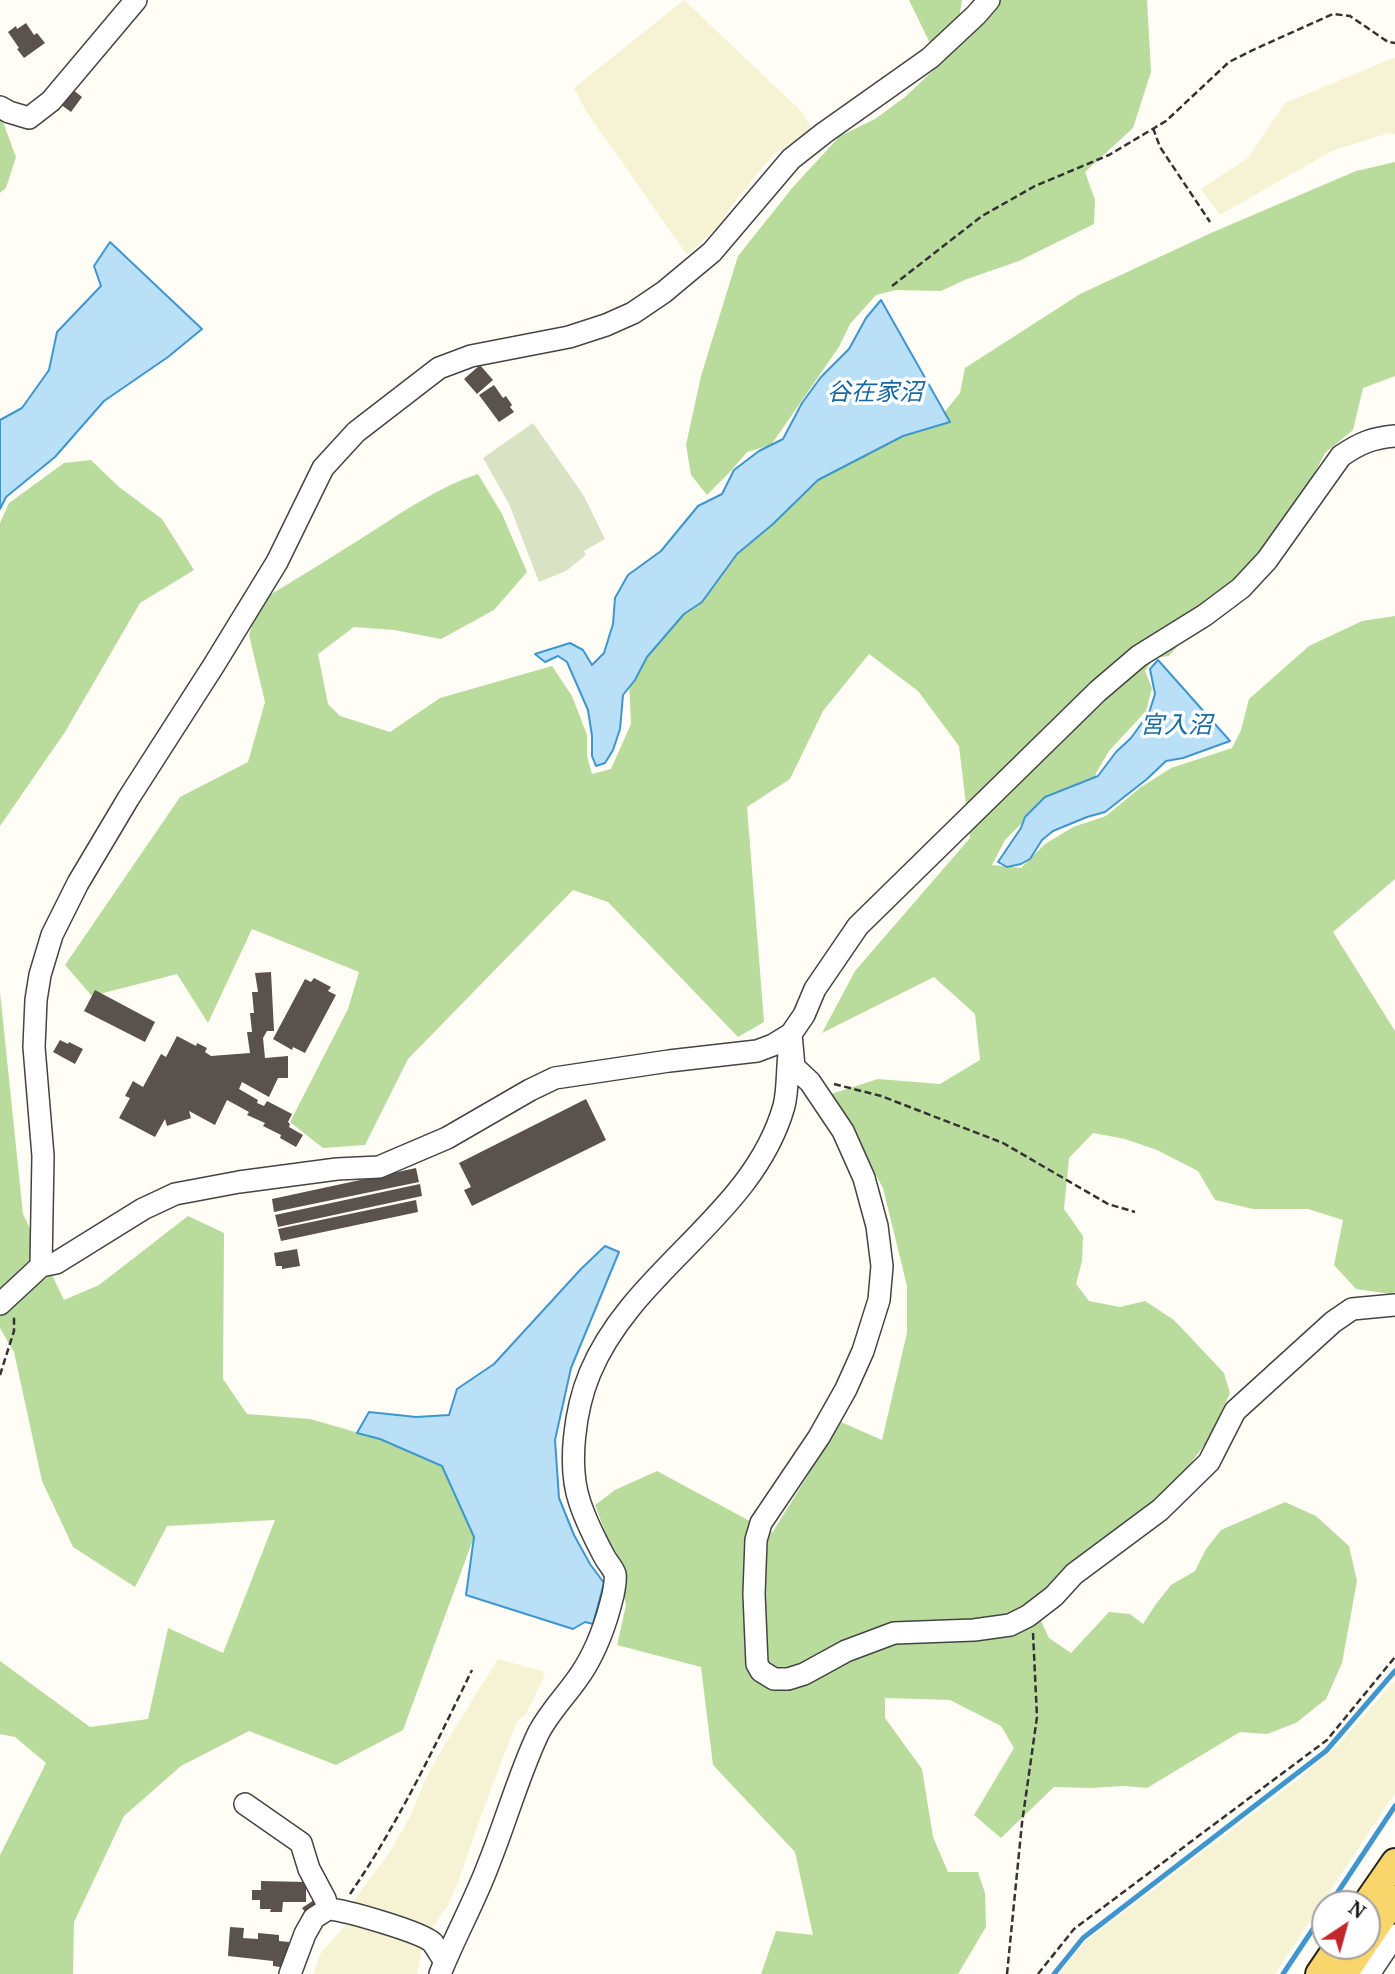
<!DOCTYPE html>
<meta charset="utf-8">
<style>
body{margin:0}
#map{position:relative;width:1395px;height:1974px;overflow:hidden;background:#fffdf5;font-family:"Noto Serif",serif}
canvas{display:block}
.north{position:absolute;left:1311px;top:1890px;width:70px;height:70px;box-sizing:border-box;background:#fff;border:2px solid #a0a0a0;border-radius:50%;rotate:36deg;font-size:19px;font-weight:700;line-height:28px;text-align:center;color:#111}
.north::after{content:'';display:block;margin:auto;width:24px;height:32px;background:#c4262e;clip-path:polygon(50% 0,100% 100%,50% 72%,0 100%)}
</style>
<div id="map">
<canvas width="1395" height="1974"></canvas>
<div class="north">N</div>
</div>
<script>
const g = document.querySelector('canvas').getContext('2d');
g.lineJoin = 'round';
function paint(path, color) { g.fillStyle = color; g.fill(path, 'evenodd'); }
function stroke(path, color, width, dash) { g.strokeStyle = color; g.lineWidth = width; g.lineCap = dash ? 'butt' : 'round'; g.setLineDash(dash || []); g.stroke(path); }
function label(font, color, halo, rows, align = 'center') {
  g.font = font + ' "Noto Serif","Noto Sans JP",serif'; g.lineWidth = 7; g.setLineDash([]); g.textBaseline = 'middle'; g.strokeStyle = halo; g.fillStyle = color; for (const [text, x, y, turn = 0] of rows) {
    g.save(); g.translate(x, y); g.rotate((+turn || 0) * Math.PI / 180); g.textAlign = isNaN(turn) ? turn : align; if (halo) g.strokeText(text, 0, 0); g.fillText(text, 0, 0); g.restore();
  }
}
paint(new Path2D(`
 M684 0 802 112 812 129 774 154 738 197 716 229 687 255 586 111 574 88Z
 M1393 58H1395V134L1389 133 1332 151 1220 215 1201 189 1248 158 1285 103Z
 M498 1659 542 1671 545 1675 526 1714 517 1722 489 1794 457 1885 448 1905 429 1933 350 1906 389 1853 411 1815 425 1780 445 1744Z
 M1395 1680V1793L1275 1974H1059L1086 1941 1299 1779 1340 1743Z
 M348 1922 410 1937 422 1949 417 1974H313L321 1953Z`), '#f6f3d4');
paint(new Path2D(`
 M909 0H962L958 26 993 0H1147L1151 72 1133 128 1085 172 1095 200 1094 224 1019 261 967 279 941 291 896 290 876 295 850 324 839 347 771 445 747 452 730 472 707 495 691 475 686 445 701 376 738 256 793 187 840 136 875 119 905 97 940 64Z
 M0 114 16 157 6 188 0 193Z
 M1395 162V376L1363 388 1353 430 1325 453 1312 478 1252 562 1169 656 1154 658 1145 671 1152 688 1146 711 1109 751 1096 773 1092 793 1027 818 1005 840 992 865 1021 868 1045 844 1073 827 1106 816 1141 787 1171 768 1232 748 1241 730 1249 699 1309 646 1362 621 1395 616V879L1333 932 1395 1031V1292L1391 1294 1356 1289 1334 1265 1343 1220 1308 1209H1253L1215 1200 1198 1171 1157 1150 1125 1139 1093 1133 1069 1158 1064 1209 1083 1236 1082 1261 1076 1284 1089 1301 1120 1307 1145 1301 1174 1320 1224 1373 1230 1393 1208 1440 1170 1491 1032 1602 1049 1638 1071 1653 1109 1612 1130 1614 1143 1624 1156 1604 1171 1585 1195 1571 1206 1549 1221 1530 1285 1502 1316 1516 1349 1546 1357 1581 1342 1663 1326 1699 1296 1723 1267 1734 1240 1732 1147 1788 1124 1786 1091 1788 1054 1787 1001 1838 974 1815 1014 1748 1001 1726 950 1700 885 1698V1718L922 1769 933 1837 948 1872H978L985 1893 986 1927 958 1974H761L776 1931 813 1935 795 1852 713 1765 701 1667 617 1645 626 1605 618 1566 595 1505 615 1490 657 1471 772 1533 841 1422 882 1440 907 1333V1286L883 1188 831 1094 878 1079 940 1084 980 1060 975 1014 934 977 822 1033 855 971 970 838 959 746 918 691 869 654 823 711 790 779 747 807 764 1022 738 1037 608 902 573 890 408 1059 365 1145 323 1148 290 1122 348 1009 359 972 252 929 208 1023 177 974 92 996 65 965 180 797 248 762 265 702 249 635 260 601C297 579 333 556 370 533 404 511 439 487 478 474L502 514 527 572 494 610 441 639 394 630 354 627 318 654 328 704 340 716 390 732 440 698 552 666 572 696 587 735V756L592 774 611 769 631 724 629 682 646 649 812 468 938 420 960 393 965 368 1080 294 1211 233 1356 171Z
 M91 460 119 487 162 519 194 570 140 603 65 732 0 826V523L9 503 64 463Z
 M0 992 23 1214 64 1300 99 1285 188 1216 224 1233 223 1379 247 1414 310 1419 380 1439 442 1466 474 1537 403 1730 336 1765 249 1731 181 1766 124 1816 74 1922 73 1974H0V1855L46 1763 15 1737 0 1734V1661L90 1727 148 1719 168 1628 223 1653 275 1520 167 1526 135 1587 73 1547 42 1481 14 1352 0 1328Z`), '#b9dc9c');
paint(new Path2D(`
 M533 423 584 496 605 539 584 551 586 555 566 571 539 582 509 504 483 458Z`), '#d9e3c4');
const water = new Path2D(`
 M110 242 202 329 168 357 104 401 55 457 6 497 0 509V420L22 408 49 370 57 332 101 286 94 266Z
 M881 300 950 422 903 436 818 480 773 524 737 554 702 602 684 614 647 657 635 680 623 695 620 729 613 750 605 763 596 766 592 756V736L588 710 567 662 558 656 545 662 535 654 570 643 583 650 592 665 604 653 613 624 615 598 628 575 661 551 698 506 722 494 734 470 759 451 783 439 802 403 821 377 849 349 866 318Z
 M1158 660 1230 741 1183 758 1166 761 1147 779 1105 812 1087 817 1053 831 1042 840 1030 859 1021 864 1007 867 998 862 1021 828 1025 817 1045 797 1098 776 1116 752 1131 738 1149 713 1155 694 1150 669Z
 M605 1246 619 1252 571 1368 555 1440 559 1498 574 1535 590 1564 604 1583 593 1624 585 1622 573 1629 466 1595 474 1537 442 1466 380 1439 357 1433 369 1412 416 1417 449 1415 457 1389 494 1364 581 1269Z`);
paint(water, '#b9e0f7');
stroke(water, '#3f96cf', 2);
stroke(new Path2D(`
 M1330 1904 1395 1806
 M1054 1974 1083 1938 1326 1751 1395 1671
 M1283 1974 1325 1911`), '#3f96cf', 5);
paint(new Path2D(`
 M26 23 34 35 37 33 45 43 24 58 17 49 19 48 8 32 16 26 17 29Z
 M72 89 82 97 71 112 60 104Z
 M480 365 493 380 477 394 464 379Z
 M494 385 503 398 506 396 512 405 510 407 514 412 499 422 479 395Z
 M271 972 274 1031H267L263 1038 265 1058 288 1056V1078H278L269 1097 242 1082 239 1089 258 1100 257 1103 264 1106 267 1101 292 1114 288 1122 290 1124 289 1127 303 1135 296 1147 280 1138 281 1135 263 1126 265 1123 247 1115 249 1112 227 1100 215 1125 189 1111 191 1118 167 1126 165 1119 155 1137 119 1118 130 1098 125 1096 133 1081 143 1087 161 1054 166 1057 177 1036 196 1046 197 1043 207 1048 205 1052 211 1056 250 1053 247 1032H252L250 1013H254L252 992H258L255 973Z
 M314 978 331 987 328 991 336 995 305 1053 293 1047 292 1050 273 1039 305 979 311 982Z
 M95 990 155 1022 145 1042 84 1011Z
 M60 1040 68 1044 69 1042 83 1049 75 1064 53 1052Z
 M586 1099 606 1140 472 1206 464 1190 471 1187 459 1163Z
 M416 1168 419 1182 274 1212 272 1199Z
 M420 1184 422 1196 278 1227 275 1215Z
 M416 1200 418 1212 281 1241 278 1229Z
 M297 1249 300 1266 282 1269V1266H276L274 1253Z
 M261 1881 306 1882V1902H283L282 1912H270L271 1909H260V1900H252V1890H261Z
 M314 1900 319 1907 308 1916 302 1908Z
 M230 1927 244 1928 243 1938 258 1939V1933L279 1935V1941L289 1942 287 1968 273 1966V1961L228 1956Z`), '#5a524d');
const minor = new Path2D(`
 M0 107 9 112 29 118 51 101 136 0
 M791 1034 794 1067 810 1082 843 1131 864 1178 877 1226 882 1266 879 1300 863 1351 846 1389 819 1437 761 1523 756 1540 754 1594 757 1664 761 1671 774 1679H788L804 1674 846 1651 894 1633 974 1630 1010 1625 1028 1616 1054 1596 1074 1574 1160 1510 1209 1462 1235 1411 1333 1322 1352 1309 1395 1305
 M41 1266 43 1156 34 1047 36 1000 40 975 52 935 78 883 128 799 214 665 277 562 323 468 356 432 439 368 471 356 569 337 606 325 633 313 664 292 712 252 791 159 824 133 930 58 976 15 989 0
 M0 1304 41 1266 56 1263 143 1209 175 1194 239 1182 337 1169 379 1167 447 1138 530 1090 555 1078 669 1061 757 1051 773 1045 791 1034 804 1015 815 989 858 926 1098 691 1139 656 1205 615 1241 588 1267 560 1341 456C1360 443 1372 438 1395 436
 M245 1804 301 1843 309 1869 325 1899 328 1909C345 1910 422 1932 433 1943 437 1949 441 1956 445 1962
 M290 1974 305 1934 314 1918 328 1909
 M440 1974C455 1936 475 1901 489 1863 506 1821 519 1774 538 1734 550 1710 570 1692 584 1669 597 1648 607 1620 613 1595 614 1590 616 1580 615 1574 613 1568 607 1562 604 1556 595 1539 586 1521 580 1503 567 1466 575 1409 590 1373 633 1269 753 1216 784 1106 788 1091 787 1070 789 1054
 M1369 1974 1395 1935`);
const major = new Path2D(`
 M1366 1904 1395 1862
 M1367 1940 1395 1899
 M1319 1974 1338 1946
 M1344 1974 1363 1946`);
stroke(minor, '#444', 24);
stroke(major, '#222', 30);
stroke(new Path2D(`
 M1153 128 1160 147 1210 222
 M892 286 982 216 1035 186 1109 155 1166 121 1229 62 1255 49 1333 14 1350 16 1388 42 1395 43
 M834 1084 881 1096 1003 1143 1108 1204 1135 1212
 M0 1375 14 1331V1317
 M350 1894C398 1824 435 1746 472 1670
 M1007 1974 1022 1823 1037 1717 1033 1633
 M1038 1974 1074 1929 1327 1740 1395 1657`), '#333', 2.5, [7, 3.5]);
stroke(minor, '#fff', 21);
stroke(major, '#f9d66b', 26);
label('italic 24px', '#1768a6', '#fff', [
 ["谷在家沼",875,393],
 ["宮入沼",1176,726]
]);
</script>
